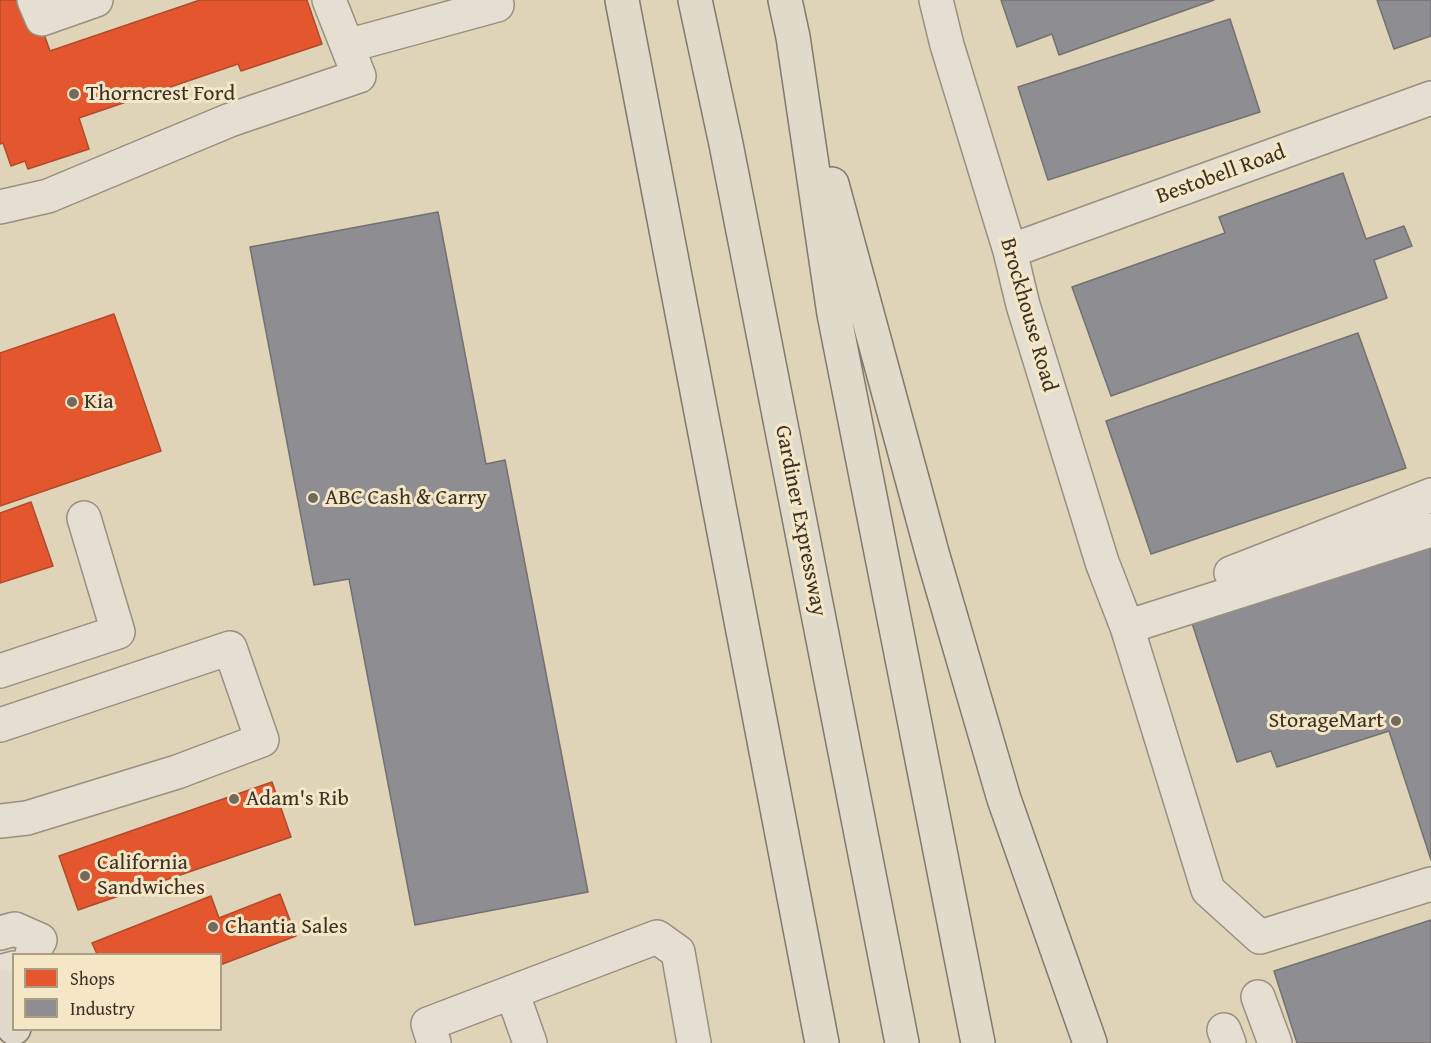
<!DOCTYPE html>
<style>
body{margin:0}
#map{position:relative;width:1431px;height:1043px;overflow:hidden;background:#dfd4b8;font-family:"Gentium Book Plus",serif}
canvas{display:block}
.legend{position:absolute;left:12px;top:953px;width:210px;height:78px;box-sizing:border-box;background:#f5e7c6;border:2px solid #ab9e87;margin:0;padding:8px 10px;list-style:none;font-size:18px;color:#3b3028}
.legend li{display:flex;align-items:center;gap:12px;height:30px}
.legend b{width:30px;border:2px solid #ab9e87}
</style>
<div id="map">
<canvas width="1431" height="1043"></canvas>
<ul class="legend">
<li><b style="height:16px;background:#e4572e"></b>Shops</li>
<li><b style="height:16px;background:#8d8d92"></b>Industry</li>
</ul>
</div>
<script>
const g = document.querySelector('canvas').getContext('2d');
g.lineJoin = 'round';
function paint(path, color) { g.fillStyle = color; g.fill(path, 'evenodd'); }
function stroke(path, color, width, dash) { g.strokeStyle = color; g.lineWidth = width; g.lineCap = dash ? 'butt' : 'round'; g.setLineDash(dash || []); g.stroke(path); }
function label(font, color, halo, rows, align = 'center') {
  g.font = font + ' "Gentium Book Plus",serif'; g.lineWidth = 6; g.setLineDash([]); g.textBaseline = 'middle'; g.strokeStyle = halo; g.fillStyle = color; for (const [text, x, y, turn = 0] of rows) {
    g.save(); g.translate(x, y); g.rotate((+turn || 0) * Math.PI / 180); g.textAlign = isNaN(turn) ? turn : align; if (halo) g.strokeText(text, 0, 0); g.fillText(text, 0, 0); g.restore();
  }
}
const shops = new Path2D(`
 M0 0H32L50 51 200 0H307L322 44 241 71 238 64 79 118 89 149 28 169 25 161 11 166 3 143 0 144Z
 M114 314 161 451 0 506V353Z
 M31 502 53 566 0 583V513Z
 M272 782 291 837 78 910 59 856Z
 M280 894 296 936 220 965V954H97L92 943 211 896 219 918Z`);
paint(shops, '#e4572e');
stroke(shops, '#b14b2c', 1.5);
const industry = new Path2D(`
 M1001 0H1214L1059 55 1052 34 1017 47Z
 M1377 0H1431V36L1394 49Z
 M1230 19 1260 112 1048 180 1018 87Z
 M1343 173 1366 239 1404 226 1412 246 1374 260 1387 298 1111 396 1072 287 1225 233 1219 217Z
 M438 212 486 464 505 460 588 892 415 925 349 579 314 585 250 247Z
 M1358 333 1406 468 1151 554 1106 421Z
 M1431 545V860L1389 731 1277 767 1271 751 1237 762 1192 623Z
 M1431 920V1043H1297L1274 971Z`);
paint(industry, '#8d8d92');
stroke(industry, '#747172', 1.5);
const minor = new Path2D(`
 M34 0 42 19 96 0
 M936 0 947 45 1010 251 1023 305 1102 562 1127 627 1208 890 1260 937 1431 884
 M347 46 497 5 496 0
 M0 207 48 196 230 120 359 76 329 0
 M1010 251 1431 98
 M1231 573 1431 495
 M1127 627 1431 530
 M0 671 118 632 84 518
 M0 725 230 648 262 740 177 772 27 818 0 821
 M0 933 15 929 40 940 32 954
 M0 972 14 968
 M512 992 530 1043
 M1258 997 1275 1043
 M1224 1030 1229 1043
 M434 1043 428 1024 657 937 678 952 694 1043`);
const major = new Path2D(`
 M0 985 14 1028`);
const highway = new Path2D(`
 M622 0 822 1043
 M695 0 726 144 902 1043
 M785 0 793 37 834 314 978 1043
 M832 184 933 556 1004 799 1090 1043`);
stroke(minor, '#989080', 36);
stroke(major, '#827a6c', 36);
stroke(highway, '#827a6c', 36);
stroke(minor, '#e5dfd1', 33);
stroke(major, '#e0daca', 33);
stroke(highway, '#e0daca', 33);
for (const [x, y, r, color] of [
 [74,94,6,"#74695a"],
 [72,402,6,"#74695a"],
 [313,498,6,"#74695a"],
 [1396,721,6,"#74695a"],
 [234,799,6,"#74695a"],
 [85,876,6,"#74695a"],
 [213,927,6,"#74695a"]
]) { const dot = new Path2D(); dot.arc(x, y, r, 0, 2 * Math.PI); g.fillStyle = color; g.fill(dot); stroke(dot, '#f5e7c6', 2); }
label('22px', '#3b3028', '#f5e7c6', [
 ["Thorncrest Ford",86,94],
 ["Kia",84,402],
 ["ABC Cash & Carry",325,498],
 ["StorageMart",1384,721,"right"],
 ["Adam's Rib",246,799],
 ["California",97,863],
 ["Sandwiches",97,888],
 ["Chantia Sales",225,927]
], 'left');
label('22px', '#3b3028', '#f5e7c6', [
 ["Bestobell Road",1221,175,-20],
 ["Brockhouse Road",1028,315,74],
 ["Gardiner Expressway",800,521,79]
]);
</script>
